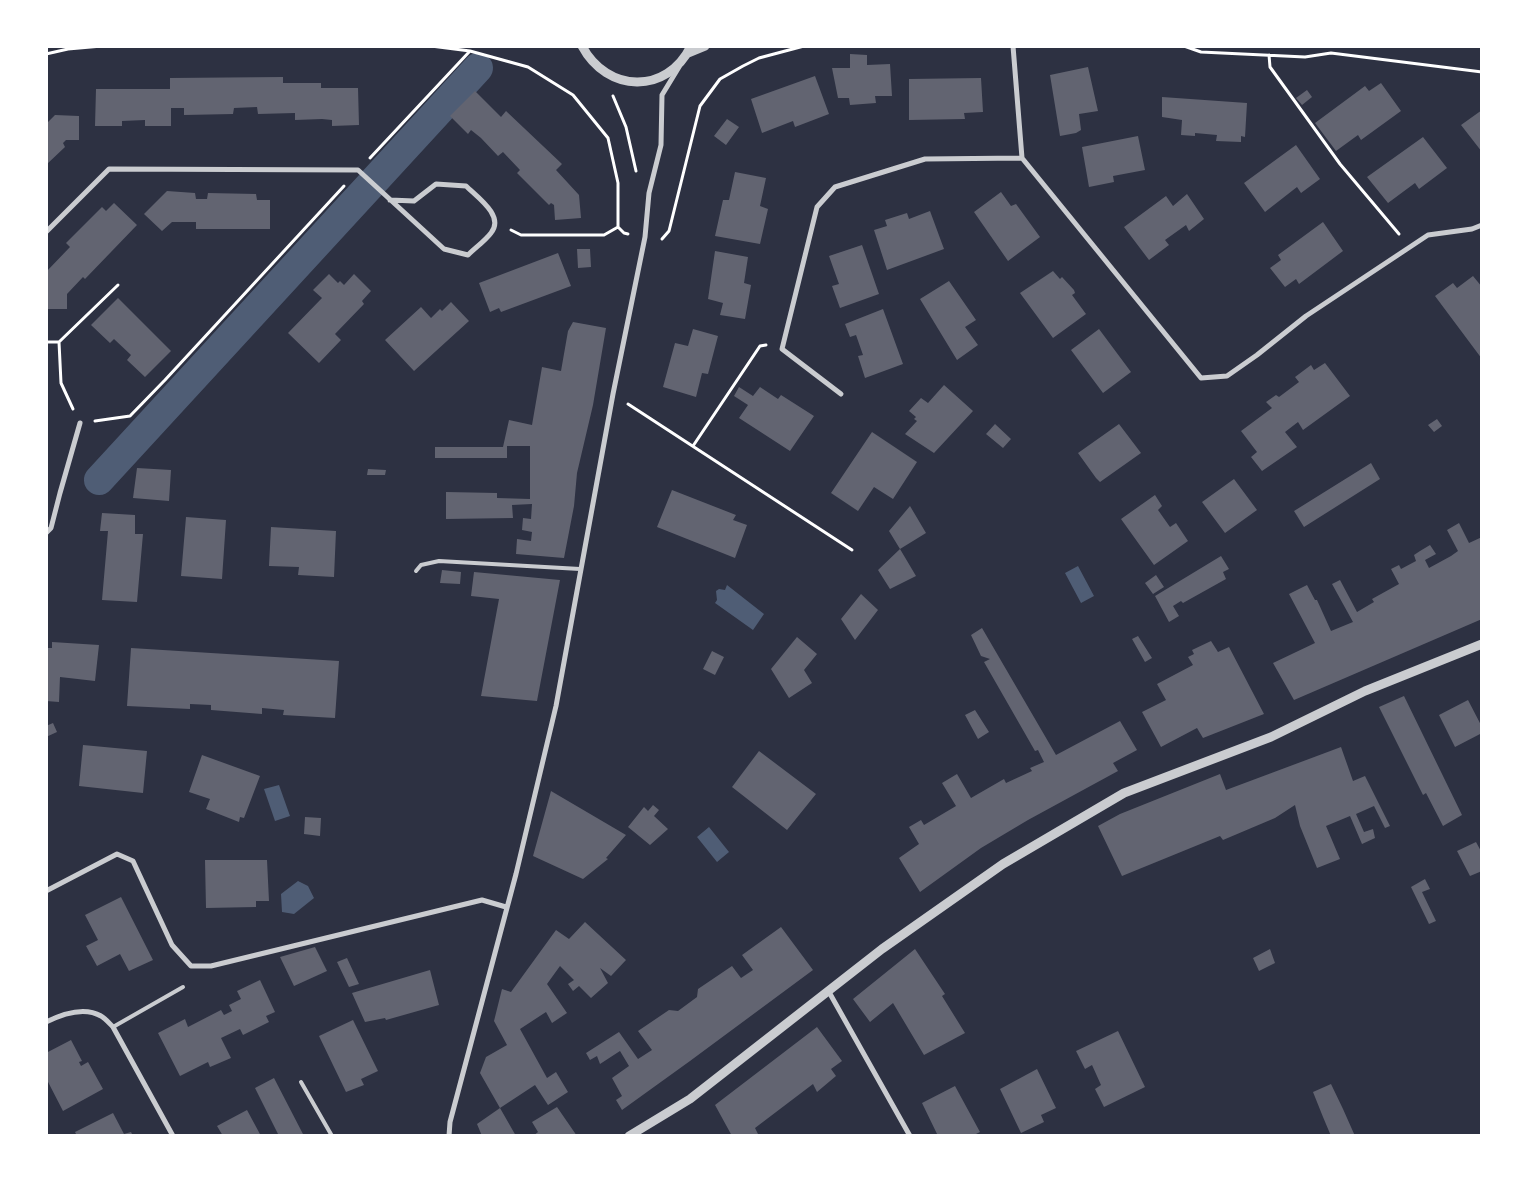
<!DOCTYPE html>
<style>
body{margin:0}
#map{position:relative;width:1528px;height:1182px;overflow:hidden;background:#2d3142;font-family:Arial,sans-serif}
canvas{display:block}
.frame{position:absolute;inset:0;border:48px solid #fff;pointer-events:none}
</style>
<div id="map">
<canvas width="1528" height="1182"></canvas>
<div class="frame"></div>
</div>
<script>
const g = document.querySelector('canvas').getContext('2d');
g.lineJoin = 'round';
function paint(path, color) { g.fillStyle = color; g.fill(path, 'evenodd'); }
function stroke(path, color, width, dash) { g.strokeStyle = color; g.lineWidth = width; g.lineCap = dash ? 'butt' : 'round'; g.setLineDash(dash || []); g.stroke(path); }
paint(new Path2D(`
 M1078 566 1094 596 1081 603 1065 573Z
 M727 585 764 614 753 630 715 603 717 600 716 591 719 589 725 590Z
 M279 785 290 816 275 821 264 789Z
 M709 827 729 852 717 862 697 837Z
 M298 881 308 886 314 898 294 914 282 912 281 894Z`), '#4f5d75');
stroke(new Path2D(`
 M99 480 478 68`), '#4f5d75', 30);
paint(new Path2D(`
 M850 54 867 55V65L890 64 892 96H875L876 103 850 105 849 98H838L832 68H850Z
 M1088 67 1098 111 1079 114 1081 130 1076 133 1060 136 1050 75Z
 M815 76 829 114 795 127 793 121 762 133 751 99Z
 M283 77V83H321V88H358L359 125 332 126V120L322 119 295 120V113L258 114 257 107 234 108 233 114 184 115V108H171V126H145V120L122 121V126H95L96 89H170V78Z
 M981 78 983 112 964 113 965 119 909 120V79Z
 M1381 83 1401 111 1361 140 1358 135 1336 151 1315 123 1365 86 1369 91Z
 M1307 90 1312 97 1302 105 1296 98Z
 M475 91 501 117 506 111 562 164 556 170 579 195 581 218 555 220 554 205 551 203 549 205 517 173 520 170 503 152 498 156 481 138 471 130 468 134 450 116Z
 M1162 97 1247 103 1245 137 1241 136V142L1216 141 1217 135 1195 133V136L1181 135 1182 120 1162 117Z
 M1482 110V152L1461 125Z
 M55 115 79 116V140H66L63 143 65 147 46 165V124Z
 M727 119 739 127 726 145 714 136Z
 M1138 136 1145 170 1113 176 1114 182 1089 187 1082 147Z
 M1423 137 1447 168 1419 189 1415 183 1388 203 1367 177Z
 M1296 145 1320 179 1301 193 1297 187 1265 212 1244 183Z
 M735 172 766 178 760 206 768 209 760 244 715 236 723 200H729Z
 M167 191 195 193 196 199H207L208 193 256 194 257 200H270V229H196V222H172L162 231 144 214Z
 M1001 192 1011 206 1016 204 1040 237 1008 261 974 212Z
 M1187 194 1204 219 1189 231 1186 225 1165 240 1169 245 1149 260 1124 227 1166 196 1173 206Z
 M114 203 137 225 85 279 83 277 67 294V309H46V272L70 247 66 243 102 207 106 211Z
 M930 211 944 249 887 270 874 230 887 226 885 220 907 213 909 219Z
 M1323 222 1343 251 1299 284 1296 279 1285 287 1270 268 1281 260 1278 255Z
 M862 245 879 294 840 308 832 286 839 284 829 256Z
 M577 249H590L591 267 578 268Z
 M715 251 748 257 744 283 751 285 745 319 720 315 723 303 708 299Z
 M558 253 571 286 501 312 499 308 490 312 479 283Z
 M1053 271 1060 279 1062 277 1074 290 1075 293 1072 295 1086 314 1053 338 1020 293Z
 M329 274 338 283 340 281 344 285 354 274 371 291 362 301 364 304 335 334 341 340 319 363 288 333 322 298 313 290Z
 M1473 276 1482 287V359L1435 296 1453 283 1457 288Z
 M949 281 976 320 965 327 978 345 957 360 920 299Z
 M118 298 171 351 145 377 127 360 131 355 114 339 110 343 91 325Z
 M451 302 469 321 414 371 385 340 421 307 431 318 440 309 442 311Z
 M883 309 903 364 865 378 858 356 863 355 856 335 850 337 845 324Z
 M573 322 606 328 593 405 577 473 574 506 564 558 516 554 517 539 531 541 532 532 522 530 523 518 531 519 532 504 512 505 513 518 446 519V492L497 493V498L530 499V446H507V458H435V447H503L509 420 532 425 542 367 561 371 568 331Z
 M693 329 718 336 708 374 702 373 696 397 663 387 675 343 688 346Z
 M1099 329 1131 372 1103 393 1071 350Z
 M1325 363 1350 396 1303 430 1298 422 1285 432 1297 447 1262 471 1251 457 1257 452 1241 431 1272 408 1266 402 1276 395 1279 397 1299 382 1295 377 1311 365 1314 370Z
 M944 385 973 411 934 453 905 434 917 421 914 419 916 417 909 411 921 398 928 403Z
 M739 387 753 396 760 387 778 399 781 395 814 416 790 451 739 418 748 405 734 396Z
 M1437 419 1442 426 1434 432 1428 425Z
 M995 424 1011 439 1003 448 986 434Z
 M1119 424 1141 453 1100 482 1096 478 1078 453Z
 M872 432 917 462 893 499 874 487 858 511 831 493Z
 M1371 463 1380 479 1304 527 1294 511Z
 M137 468 171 470 169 501 133 498Z
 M368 469 386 470 385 475H367Z
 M1234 479 1257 510 1225 533 1202 502Z
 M672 490 736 515 733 520 747 525 735 558 657 527Z
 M1155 495 1162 506 1158 510 1170 527 1176 523 1188 541 1154 565 1121 519Z
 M910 506 926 533 900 549 916 576 890 589 878 570 900 549 889 531Z
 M102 513 135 515V534H143L137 602 102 600 108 531H100Z
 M186 517 226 520 222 579 181 576Z
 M1459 523 1469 543 1482 537V619L1294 700 1273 663 1315 643 1289 594 1307 585 1315 600H1317L1331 631 1353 622 1332 584 1340 580 1357 612 1374 602 1372 599 1399 584 1391 569 1399 565 1401 569 1416 561 1414 555 1420 551 1430 545 1436 554 1425 560 1429 568 1451 556 1458 551 1447 530Z
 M271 527 336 531 334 577 298 575 299 567 269 566Z
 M1221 556 1229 569 1223 572 1226 579 1183 603 1181 601 1173 606 1179 616 1169 622 1155 596Z
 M442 570 461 572 460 584 440 583Z
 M474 572 560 580 537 701 481 696 499 599 471 596Z
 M1156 575 1164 587 1153 594 1145 583Z
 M861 594 878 610 855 640 841 619Z
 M982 628 1056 755 1120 721 1137 750 1113 763 1118 771 1028 820 981 848 920 892 899 858 919 844 909 827 921 820 924 825 956 806 942 783 957 774 971 798 1004 779 1006 783 1032 771 1030 768 1044 762 1038 750 1035 751 984 662 990 659 981 656 971 635Z
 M1138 636 1152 658 1145 662 1132 639Z
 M797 637 817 654 804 670 812 683 789 698 771 669Z
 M1211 641 1218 652 1229 647 1264 714 1203 738 1197 728 1161 747 1142 712 1166 700 1157 684 1193 665 1188 657 1194 654 1192 650Z
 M52 642 99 645 95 681 60 677 59 702 46 701V648H52Z
 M131 648 339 661 335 718 283 715 284 710 262 708V714L211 710V705L190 704V709L127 706Z
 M712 651 724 657 715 675 703 669Z
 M1404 696 1462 815 1443 826 1426 793 1423 795 1379 707Z
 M1468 700 1482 727V733L1455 747 1439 715Z
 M975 710 989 732 978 739 965 715Z
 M53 723 57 732 46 737V726Z
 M83 745 147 751 143 793 79 786Z
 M1341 747 1353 781 1365 776 1390 826 1385 828 1374 806 1356 814 1364 832 1373 829 1375 838 1362 844 1350 816 1326 826 1340 859 1317 868 1300 826 1295 805 1275 818 1223 840 1220 836 1122 876 1098 826 1120 814 1220 774 1226 790Z
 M759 751 816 794 787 830 732 787Z
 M202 755 260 776 244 818 240 817 239 822 206 809 210 799 189 792Z
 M551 791 626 835 606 858 608 859 583 879 533 856Z
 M653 805 659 810 654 816 668 829 650 845 628 827 644 807 648 811Z
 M305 817 321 818 320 836 304 834Z
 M1476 842 1482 853V871L1470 876 1457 851Z
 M205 860H267L269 901H256V907L206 908Z
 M1425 879 1430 889 1422 892 1436 921 1429 924 1411 887Z
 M121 897 153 960 129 971 120 954 97 966 86 946 98 940 85 915Z
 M585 922 626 960 611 976 600 968 608 983 591 998 579 986 573 991 568 984 574 980 560 966 547 984 567 1013 552 1023 546 1012 520 1029 547 1078 556 1072 568 1092 548 1105 535 1085 500 1108 516 1136H482L477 1124 500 1108 480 1073 486 1057 507 1045 494 1021 502 989 511 992 556 930 569 939Z
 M781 927 813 970 690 1061 622 1110 616 1100 622 1096 612 1078 629 1066 620 1051 600 1064 597 1056 590 1060 586 1053 619 1032 638 1059 652 1050 638 1031 669 1010 678 1011 697 997 698 989 732 966 741 978 753 970 742 955Z
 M315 947 327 971 294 986 280 957Z
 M915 949 945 994 942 996 965 1033 924 1055 893 1003 870 1022 853 999Z
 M1270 949 1275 963 1259 971 1253 958Z
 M347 958 359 984 349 987 337 962Z
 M430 970 439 1005 386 1020 385 1018 365 1022 352 993Z
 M260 980 275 1012 266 1016 269 1022 243 1035 240 1029 221 1038 231 1058 210 1067 208 1062 180 1076 158 1033 185 1019 188 1027 221 1010 224 1015 232 1011 229 1005 241 999 237 991Z
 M353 1020 378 1071 361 1079 364 1085 346 1092 319 1036Z
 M817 1027 842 1061 831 1069 836 1076 817 1092 813 1084 755 1128 759 1136H732L715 1105Z
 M1118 1031 1145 1087 1104 1107 1095 1089 1101 1085 1092 1065 1085 1069 1076 1051Z
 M71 1040 82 1061 79 1062 81 1066 88 1062 103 1089 63 1111 46 1078V1053Z
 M1037 1069 1056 1108 1041 1115 1044 1122 1021 1133 1000 1089Z
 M274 1078 304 1136H279L255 1088Z
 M1331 1084 1343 1109 1355 1136H1331L1323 1117 1313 1092Z
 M955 1086 980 1132 972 1136H938L922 1103Z
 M557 1107 577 1136H533L538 1132 532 1122Z
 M247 1110 261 1136H223L217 1126Z
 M113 1113 124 1134 131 1132 133 1136H77L75 1132Z`), '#626471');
stroke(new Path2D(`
 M431 46 470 51 528 67 573 95 608 138 618 183V227L624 233 628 234
 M1184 46 1201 52 1305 57 1331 53 1482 72
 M46 54 68 49 102 46
 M1269 55 1270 67 1340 164 1399 234
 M613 96 626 127 636 171
 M370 158 470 51
 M511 230 521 235H604L618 227
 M662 239 669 231 700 106 720 79 743 66 759 58 804 46
 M46 342H59L118 285
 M59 342 61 383 73 409
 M628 404 852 550
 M95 421 130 416 165 380 344 186
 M693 446 760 346 766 345`), '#fff', 3);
stroke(new Path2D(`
 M416 571 421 565 439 561 580 569
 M113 1027 183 987
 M301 1082 332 1136`), '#caccd0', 4);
stroke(new Path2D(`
 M1022 158 1201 378 1227 376 1257 355 1306 316 1428 235 1472 229 1482 225
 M46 232 109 169 358 170 444 249 468 255C475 248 485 241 491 233 505 216 477 197 466 186L436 184 414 201 390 200
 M841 394 782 349 817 207 835 187 925 159 1022 158 1013 46
 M46 533 51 528 60 493 80 423
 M46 891 117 854 133 861 172 945 191 966H211L482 900 506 907
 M829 992 910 1136
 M46 1022C62 1014 84 1006 101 1016 105 1018 109 1023 113 1027L173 1136
 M449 1136 450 1122 516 874 556 706 613 394 645 237 649 193 661 145 662 95 679 67`), '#caccd0', 5);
stroke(new Path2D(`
 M582 46C607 93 667 95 691 46
 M688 53 705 46
 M629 1136 690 1099 882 949 1003 864 1124 793 1271 737 1365 691 1482 644`), '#caccd0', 9);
</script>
